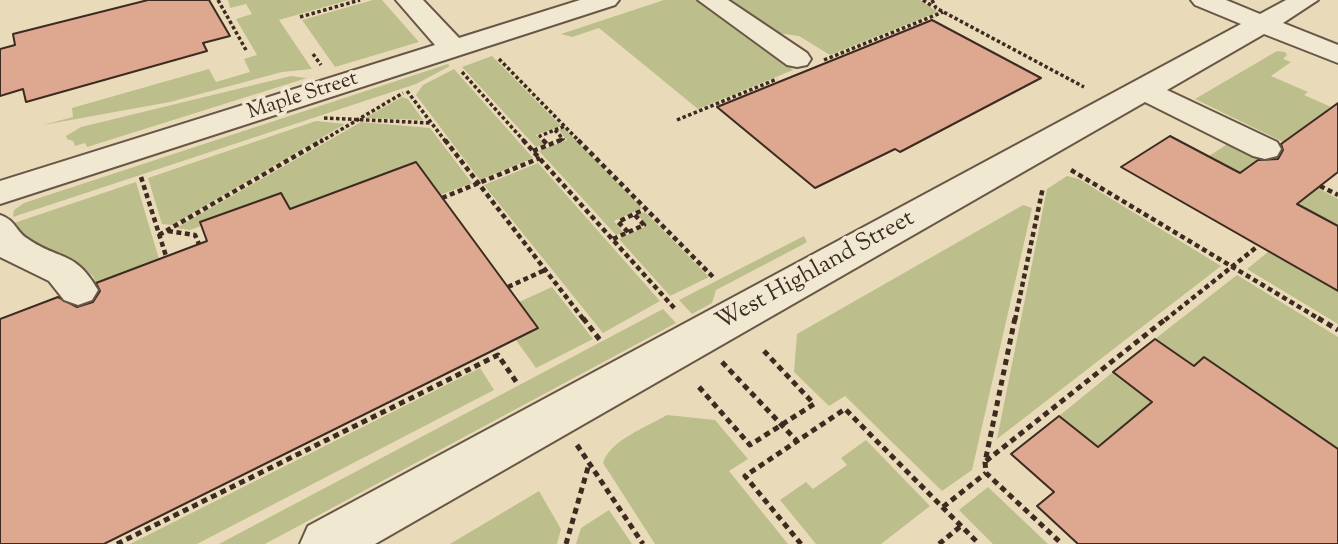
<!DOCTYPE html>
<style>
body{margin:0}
canvas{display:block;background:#e9dbb9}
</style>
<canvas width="1338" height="544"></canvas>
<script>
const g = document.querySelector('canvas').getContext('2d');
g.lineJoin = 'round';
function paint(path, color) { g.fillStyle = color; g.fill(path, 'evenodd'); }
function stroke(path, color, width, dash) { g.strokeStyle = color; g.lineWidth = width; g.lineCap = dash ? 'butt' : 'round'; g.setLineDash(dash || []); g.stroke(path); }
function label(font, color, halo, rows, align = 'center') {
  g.font = font + ' "Sorts Mill Goudy",serif'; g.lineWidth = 7; g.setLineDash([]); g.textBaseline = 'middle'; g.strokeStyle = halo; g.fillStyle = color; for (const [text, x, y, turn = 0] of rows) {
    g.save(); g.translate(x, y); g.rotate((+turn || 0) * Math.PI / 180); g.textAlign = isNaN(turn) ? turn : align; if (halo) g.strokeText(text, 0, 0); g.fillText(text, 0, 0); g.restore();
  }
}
paint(new Path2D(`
 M228 0H349L279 20 312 69 282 72 170 102 43 125 73 117 72 108 209 69 216 82 250 72 244 59 257 55 236 19 252 14 246 4 230 8Z
 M373 0H382L419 42 335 67 302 20Z
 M664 0H702L755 36 757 45 793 70 698 109 599 28 572 37 561 34Z
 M718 0H920L938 12 830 55 799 36 763 31Z
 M1277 51 1285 52 1287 55 1283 59 1291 62 1271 76 1308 92 1304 95 1331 107 1283 142 1195 99Z
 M492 56 561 126 536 135 544 144 536 147 462 67Z
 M448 64 450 66 416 84 13 217 14 210 24 203Z
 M454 69 533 158 480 180 416 95 423 85Z
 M291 76 307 78 87 147 85 143 75 146 73 141 67 139 66 136 81 127Z
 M402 97 408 99 423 120 365 118Z
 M316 121 345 124 172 225 162 224 148 178Z
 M361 122 430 128 472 183 440 195 416 162 290 209 281 193 200 222 201 226 190 230 176 228Z
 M564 128 642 208 614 221 623 232 616 235 539 151 567 140 559 130Z
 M1235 139 1266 154 1240 173 1209 156Z
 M538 163 660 301 603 333 484 185Z
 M1067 176 1079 179 1221 266 997 439 1047 189Z
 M136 182 159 259 96 283 93 276 81 266 19 237 14 223Z
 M1318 188 1338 199V226L1297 204Z
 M1023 205 1032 208 972 470 942 491 845 396 829 406 794 372 797 334Z
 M645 212 709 277 670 296 619 239 647 226 638 215Z
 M804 236 807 242 802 245 716 290 712 303 692 314 679 300Z
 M1268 252 1335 290 1338 288V324L1247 269Z
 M1237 275 1338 337V449L1204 357 1194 366 1155 339Z
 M552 287 593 339 536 368 516 340 538 328 519 302Z
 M663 309 676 323 265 544H219Z
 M480 368 494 390 197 544H130Z
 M1113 372 1152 402 1098 447 1059 416Z
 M667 415 715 420 748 459 729 471 788 544H655L603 463C610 440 647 427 667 415Z
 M866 440 930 506 881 544H816L780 500 806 482 813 489 847 465 841 458Z
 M988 487 1048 544H993L959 510Z
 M539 491 561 529 557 544H450Z
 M609 510 632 544H576L581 528Z`), '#bcbe8b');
const building = new Path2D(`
 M148 0H209L230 36 203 43 207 51 26 102 23 89 0 96V49L15 45 13 34Z
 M932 20 1041 78 900 152 895 149 815 188 717 107Z
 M1338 103V172L1297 204 1338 226V291L1121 167 1170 136 1240 173 1258 160 1278 159 1283 150 1281 144Z
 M416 162 538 328 104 544H0V319L58 297 77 307 93 302 100 291 96 283 207 241 200 222 281 193 290 209Z
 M1155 339 1194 366 1204 357 1338 449V544H1078L1037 506 1054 492 1011 454 1059 416 1098 447 1152 402 1113 372Z`);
paint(building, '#dda790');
stroke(building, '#3d2a20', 2);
const minor = new Path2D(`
 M396 0H423L459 38 580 0H619L615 5 0 204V181L435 45Z
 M698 0H728L807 53 811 59 807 65 797 67 787 65Z
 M1191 0H1226L1260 14 1286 0H1318L1283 23 1338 45V63L1264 34 1167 90 1277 142 1281 149 1277 156 1265 159 1253 156 1145 102 375 544H300L308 526 1241 24 1195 5Z
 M0 215C16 220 15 231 28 239 60 261 75 250 98 290L92 300 78 305 64 300 49 281 0 257Z`);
stroke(minor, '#685646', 4);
stroke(new Path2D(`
 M218 0 246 50
 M923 0 932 6
 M932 0 936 8 1084 87
 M300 17 360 0
 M313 54 321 65
 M499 59 580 142
 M824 60 943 12
 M462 72 525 142
 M407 91 446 142
 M324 118 431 123
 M677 120 777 79
 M555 130 563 139 557 142
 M320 142 403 93
 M545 142 540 136 565 126`), '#3d2a20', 3.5, [3.5, 2.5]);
stroke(new Path2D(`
 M445 140 584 320
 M523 140 676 310
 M543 140 548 145
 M578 140 714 278
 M533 151 561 140
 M1071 170 1321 320
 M141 177 166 256
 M1320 186 1338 195
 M442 198 540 158
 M168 231 195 235 199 244
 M628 232 618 222 634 214
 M159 235 323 140
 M613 239 644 225 634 214 646 209
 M508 287 545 270
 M1015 320 1043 187
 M1165 320 1258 246`), '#3d2a20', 4.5, [5, 3.5]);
stroke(new Path2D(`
 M583 318 600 340
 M1015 318 985 462 986 473 1062 544
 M1318 318 1338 330
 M722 362 796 440
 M699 387 750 445 814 404 764 351
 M577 445 643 544
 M986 461 1167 318
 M943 507 986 473
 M117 544 498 355 517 383
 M566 544 589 464
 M801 544 745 476 845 409 979 544
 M939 544 961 526`), '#3d2a20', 5, [6, 4.5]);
paint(minor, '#f1e8d2');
label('21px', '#3d2a20', '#f1e8d2', [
 ["Maple Street",303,97,-18]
]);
label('24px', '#3d2a20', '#f1e8d2', [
 ["West Highland Street",816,272,-29]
]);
</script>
